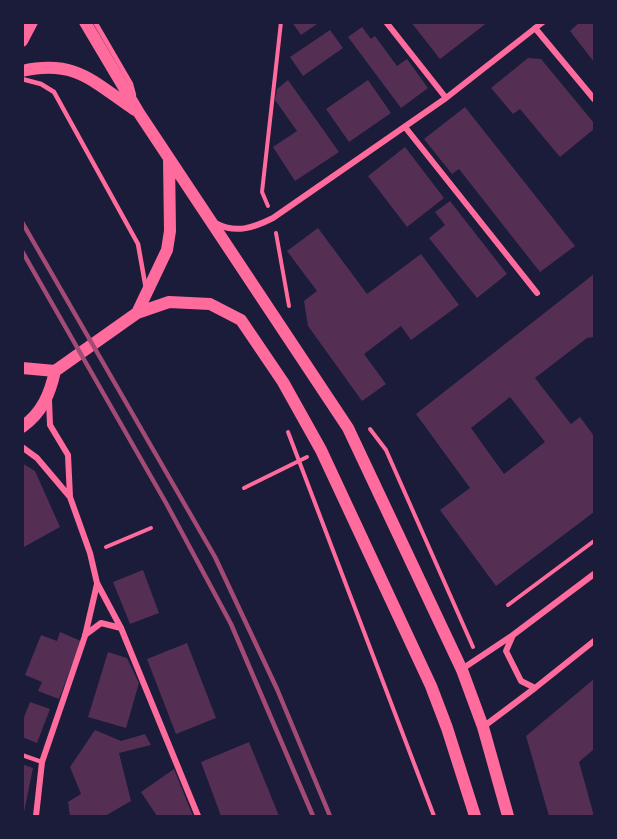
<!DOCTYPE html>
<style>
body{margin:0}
#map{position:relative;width:617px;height:839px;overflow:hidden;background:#1b1b3a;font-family:"Source Sans 3",sans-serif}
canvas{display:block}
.frame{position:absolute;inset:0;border:24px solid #1b1b3a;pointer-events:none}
</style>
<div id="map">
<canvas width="617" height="839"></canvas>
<div class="frame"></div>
</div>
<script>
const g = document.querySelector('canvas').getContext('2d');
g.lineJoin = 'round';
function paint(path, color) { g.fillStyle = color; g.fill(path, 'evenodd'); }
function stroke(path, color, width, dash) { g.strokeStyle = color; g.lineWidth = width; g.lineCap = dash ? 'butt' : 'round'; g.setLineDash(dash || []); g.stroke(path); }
paint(new Path2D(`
 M292 22H320L301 35Z
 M411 22H488L440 59Z
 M580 22H594V62L570 31Z
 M362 27 371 39 375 36 397 66 407 59 428 88 401 108 348 37Z
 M330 30 343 48 303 76 290 57Z
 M528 58 541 59 594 123V129L560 157 520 109 513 114 491 88Z
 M288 80 339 152 295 181 273 147 297 131 275 100 277 89Z
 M368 80 391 113 349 142 326 109Z
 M465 107 575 246 540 272 459 169 452 174 424 139Z
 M405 147 444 198 407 227 368 176Z
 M450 201 507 274 477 298 429 238 445 225 435 212Z
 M318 228 367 294 421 254 459 305 411 340 401 326 364 354 386 384 362 401 308 326 304 301 317 291 287 251Z
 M594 274V337L587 338 535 378 571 424 580 417 594 436V512L496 586 440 510 470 488 416 414ZM510 397 545 442 504 474 471 428Z
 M22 463 35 471 60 527 22 548Z
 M143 570 159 613 130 624 113 582Z
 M60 632 81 641 59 699 38 691 42 682 25 675 41 635 57 641Z
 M187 643 216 718 176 734 147 659Z
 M108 652 127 658 139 683 126 728 88 717Z
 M594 679V749L579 762 594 816H549L526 736Z
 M30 702 50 709 37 743 22 737V722Z
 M95 730 121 741 145 734 151 745 119 753 131 801 105 816H70L68 802 81 794 70 767Z
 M249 742 279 816H221L201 762Z
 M22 764 33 768 24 812H22Z
 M174 769 193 816H157L141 792Z`), '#542f53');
stroke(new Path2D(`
 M268 206 262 192 281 22
 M276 233 289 306
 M370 429 386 450 473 647
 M288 432 434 816
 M244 488 307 457
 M106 547 151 528
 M508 605 594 541`), '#ff6b9d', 4);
stroke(new Path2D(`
 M95 22 131 84 134 95
 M22 79 41 84 54 92 138 244 146 289
 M22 755 42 762`), '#ff6b9d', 4.5);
stroke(new Path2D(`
 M386 22 446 98
 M535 28 594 99
 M405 127 537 293
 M215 223C236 234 253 228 273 218L446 98 543 22
 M49 400 50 425 68 455 70 497 90 553 97 583 121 628 198 816
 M22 447 37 458 70 497
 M594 574 513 635 506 651 521 681 535 688 594 641
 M85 635 101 623 121 628
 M462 669 513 635
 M483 727 535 688
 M36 816 42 762 85 636 97 584`), '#ff6b9d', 6);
stroke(new Path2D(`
 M85 22 139 113 348 428 462 670 483 727 508 816
 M22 41 32 22
 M22 71C76 59 93 82 135 110
 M137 313 167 250 170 231 169 159
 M22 368 55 371
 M55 371 137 313 169 302 210 304 241 320 283 382 321 450 431 686 447 728 475 816
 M22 427C42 413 50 394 55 371`), '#ff6b9d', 12);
stroke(new Path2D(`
 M22 222 215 557 277 689 330 816
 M22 251 166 503 231 624 313 816`), '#a44b75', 4.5);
</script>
